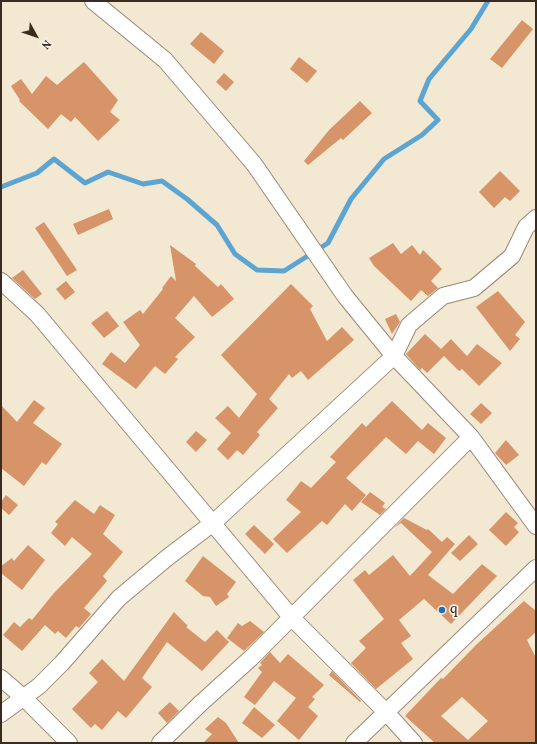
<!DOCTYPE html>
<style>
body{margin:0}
#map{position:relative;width:537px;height:744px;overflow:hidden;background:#f3e8d1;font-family:Vollkorn,serif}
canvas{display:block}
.frame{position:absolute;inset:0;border:2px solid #3b2a1e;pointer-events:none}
.north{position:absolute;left:16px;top:16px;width:40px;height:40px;-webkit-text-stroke:3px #f7f3e8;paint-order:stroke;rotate:130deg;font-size:11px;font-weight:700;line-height:16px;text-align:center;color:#3b2a1e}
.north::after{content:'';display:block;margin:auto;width:14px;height:18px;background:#3b2a1e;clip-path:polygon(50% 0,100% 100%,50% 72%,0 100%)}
</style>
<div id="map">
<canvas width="537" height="744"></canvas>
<div class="frame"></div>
<div class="north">N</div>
</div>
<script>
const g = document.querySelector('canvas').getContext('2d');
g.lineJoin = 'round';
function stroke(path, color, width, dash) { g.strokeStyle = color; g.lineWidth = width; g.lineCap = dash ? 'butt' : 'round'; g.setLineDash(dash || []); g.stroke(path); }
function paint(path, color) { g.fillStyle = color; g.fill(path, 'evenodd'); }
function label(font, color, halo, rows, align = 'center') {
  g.font = font + ' Vollkorn,serif'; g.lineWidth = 3.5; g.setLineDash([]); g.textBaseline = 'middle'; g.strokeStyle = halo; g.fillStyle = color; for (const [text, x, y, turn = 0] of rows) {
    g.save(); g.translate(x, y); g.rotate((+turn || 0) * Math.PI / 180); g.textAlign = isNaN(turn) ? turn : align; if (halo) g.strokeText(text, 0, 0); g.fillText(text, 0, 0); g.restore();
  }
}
stroke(new Path2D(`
 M1 187 37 173 54 159 85 183 108 172 143 184 162 181 187 199 217 225 235 254 257 270 284 271 328 243 351 199 384 159 422 135 438 120 420 101 429 79 471 29 488 1`), '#5ca5d3', 5);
paint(new Path2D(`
 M522 20 533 29 502 68 490 59Z
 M201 32 224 51 214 64 190 44Z
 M299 57 317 71 307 83 290 69Z
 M84 62 118 100 110 112 120 120 98 141 75 117 71 122 61 114 48 129 19 101 20 100 11 86 21 79 32 94 46 76 57 85Z
 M224 73 234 82 226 91 216 82Z
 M360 101 372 113 343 140 341 138 308 165 304 161 329 130Z
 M500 171 520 191 510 201 505 197 494 208 479 192Z
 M109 209 113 219 78 235 73 224Z
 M44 222 77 270 67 276 35 228Z
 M393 243 401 254 412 245 420 255 423 250 442 269 431 281 438 288 428 296 421 290 411 301 374 266 369 258Z
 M170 245 196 264 195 266 218 287 221 284 234 299 212 317 194 296 175 318 195 337 175 357 178 359 165 374 155 366 136 389 102 364 111 352 125 363 140 345 123 322 140 310 143 314 163 289 162 288 171 276 176 281Z
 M23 270 42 294 35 299 12 278Z
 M66 281 75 292 65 300 56 289Z
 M291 284 313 306 310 309 327 341 342 327 354 340 308 380 301 371 292 378 289 374 269 399 278 408 257 432 260 435 243 455 237 450 228 460 217 449 231 433 215 418 228 406 239 418 257 394 221 355Z
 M498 291 525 322 515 335 520 339 510 351 476 307Z
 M107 311 119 326 104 338 91 323Z
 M396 314 400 322 392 334 385 319Z
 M425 334 441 349 451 339 467 356 477 344 502 363 479 386 462 369 459 371 444 356 427 373 422 368 420 370 406 354Z
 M34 400 45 408 33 423 62 444 46 465 42 462 24 486 1 468V405L17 422Z
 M392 401 422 430 428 423 446 438 434 454 418 441 406 454 386 437 346 478 366 495 352 511 345 504 327 525 322 521 287 553 273 539 301 512 286 500 301 481 311 488 336 462 330 457 362 423 366 427Z
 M481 403 492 413 481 424 470 414Z
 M196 431 207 440 196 452 186 442Z
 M506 440 519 455 506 465 495 453Z
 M370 492 385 503 382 507 386 509 380 515 361 502Z
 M6 495 18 505 9 515 1 508V502Z
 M75 500 94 514 100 505 115 515 103 534 123 552 103 576 107 581 84 608 91 614 79 628 76 626 66 638 58 631 55 634 45 625 22 651 3 635 14 622 20 627 29 618 32 620 54 593 92 554 72 537 65 546 51 533 58 524 55 522Z
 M506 512 518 523 514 527 519 532 506 546 489 530Z
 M404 518 427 530 428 529 442 542 447 537 455 544 428 575 453 594 482 564 497 576 451 624 424 599 399 620 411 636 401 643 413 659 376 689 351 663 366 648 359 641 384 619 353 580 365 570 369 575 393 555 410 576 432 552 401 523 394 528Z
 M254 525 274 544 265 554 245 534Z
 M469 535 478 544 460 561 451 553Z
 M28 545 45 560 22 590 1 573V566L12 558 14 561Z
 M203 556 236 582 227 594 229 597 216 606 210 597 203 596 185 581Z
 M524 601 536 611V632L527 640 536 658V743H435L405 716 441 678 443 679 476 645ZM462 697 488 721 468 740 441 716Z
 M174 612 188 626 186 627 205 642 217 630 229 642 202 671 167 642 142 678 152 687 126 718 118 711 102 730 95 724 91 728 72 709 98 682 89 673 102 659 124 681Z
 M250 621 264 632 244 651 227 638 238 623 242 626Z
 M270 652 280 663 288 654 324 685 312 697 315 699 308 707 318 716 299 740 277 721 296 698 274 681 255 705 244 697 262 672 258 668 262 665 260 663Z
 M332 671 361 701 360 702 329 675Z
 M170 702 179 711 167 723 158 713Z
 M254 707 275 725 262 738 242 723Z
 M218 717 226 723 239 743H203L212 734 205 729Z`), '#d69468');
const minor = new Path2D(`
 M93 1 165 60 254 164 345 296 394 356 471 437 536 526
 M1 281 37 314 292 618 386 712 414 743
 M1 678 24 698 69 743
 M1 714 39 686 62 663 119 598 168 557 213 523 394 356 409 325 443 296 474 288 512 256 526 227 536 218
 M160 743 200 704 251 658 471 437
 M354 743 536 568`);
stroke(minor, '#978978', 18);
stroke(minor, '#fff', 16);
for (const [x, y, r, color] of [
 [442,610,4,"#1f6fb2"]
]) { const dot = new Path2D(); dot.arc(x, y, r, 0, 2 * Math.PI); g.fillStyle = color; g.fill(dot); stroke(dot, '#f7f3e8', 1.5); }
label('14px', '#3b2a1e', '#f7f3e8', [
 ["q",450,610]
], 'left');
</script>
